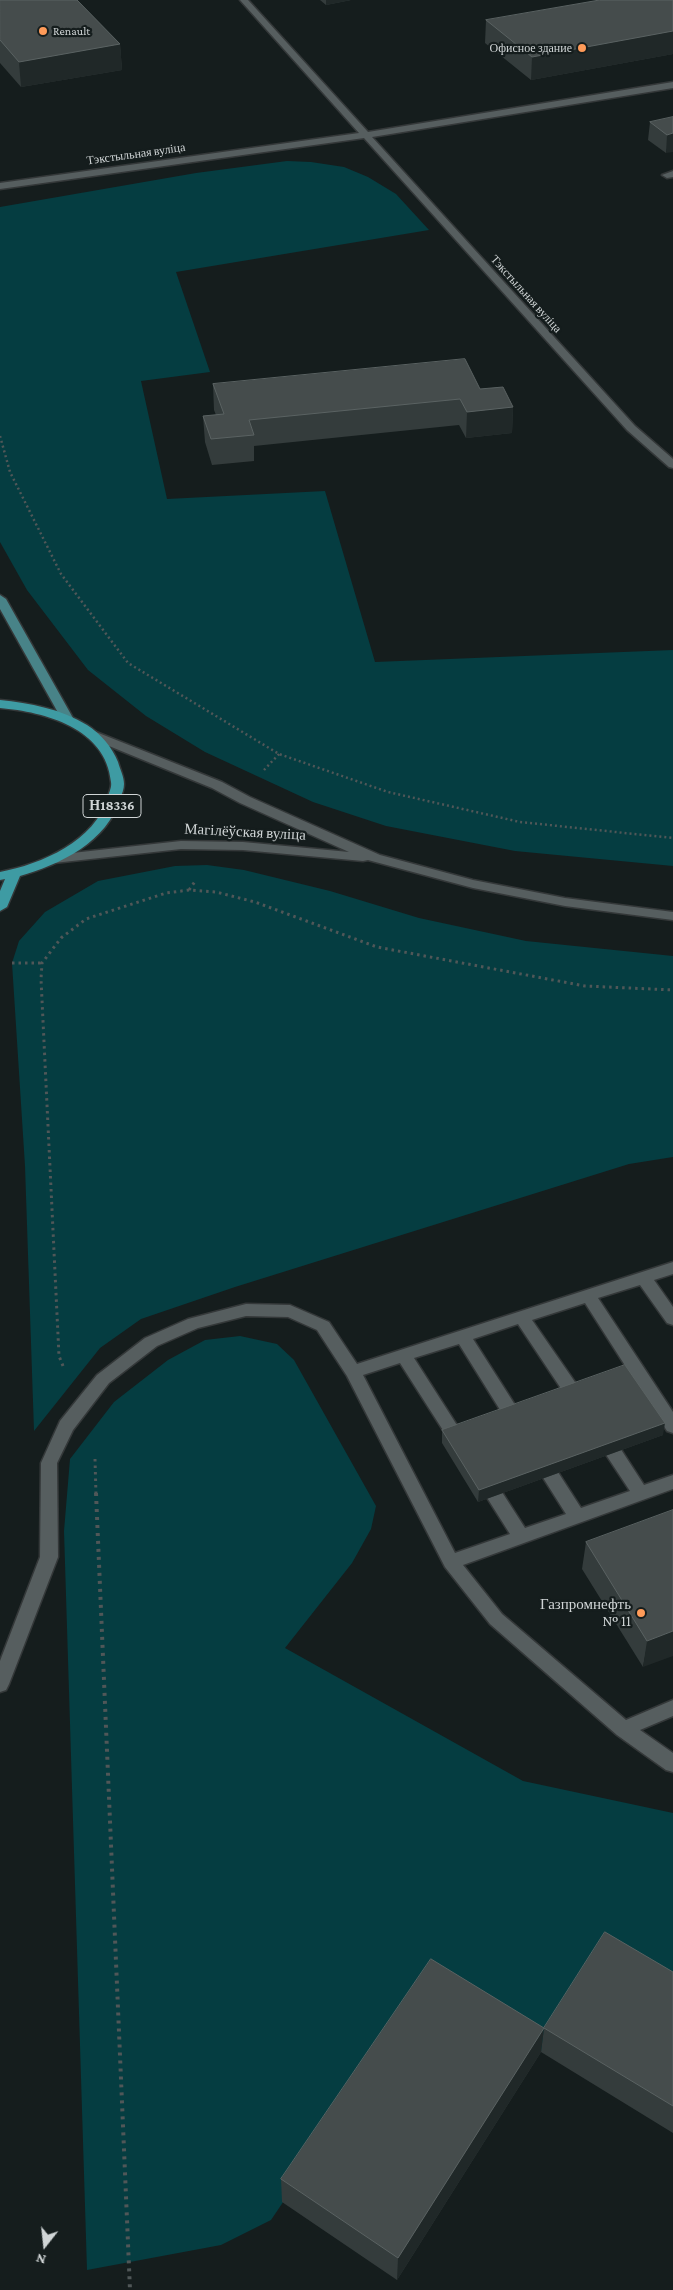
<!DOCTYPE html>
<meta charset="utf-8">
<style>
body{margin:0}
#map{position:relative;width:673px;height:2290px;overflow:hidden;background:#151d1d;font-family:"Crimson Pro",serif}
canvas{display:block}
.north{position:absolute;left:20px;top:2220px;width:50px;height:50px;-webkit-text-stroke:4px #151d1d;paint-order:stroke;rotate:196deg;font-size:14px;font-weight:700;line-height:20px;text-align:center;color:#d0d5d6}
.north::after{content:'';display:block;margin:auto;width:18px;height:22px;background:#d0d5d6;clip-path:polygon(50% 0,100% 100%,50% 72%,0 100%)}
</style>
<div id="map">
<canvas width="673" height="2290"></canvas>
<div class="north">N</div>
</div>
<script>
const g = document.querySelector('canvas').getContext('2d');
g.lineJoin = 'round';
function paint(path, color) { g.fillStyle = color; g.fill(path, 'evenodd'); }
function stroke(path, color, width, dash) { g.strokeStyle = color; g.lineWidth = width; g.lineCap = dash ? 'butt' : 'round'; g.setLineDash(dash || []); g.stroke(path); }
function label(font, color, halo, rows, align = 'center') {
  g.font = font + ' "Crimson Pro",serif'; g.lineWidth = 4.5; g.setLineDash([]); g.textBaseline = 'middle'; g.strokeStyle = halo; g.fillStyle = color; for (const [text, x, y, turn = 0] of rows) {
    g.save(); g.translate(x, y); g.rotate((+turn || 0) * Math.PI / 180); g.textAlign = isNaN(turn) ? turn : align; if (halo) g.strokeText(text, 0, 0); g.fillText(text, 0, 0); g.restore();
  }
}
paint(new Path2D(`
 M287 161 311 162 344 167 368 177 396 194 429 230 176 272 210 372 141 381 167 499 325 491 375 662 673 650V866L515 851 386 826 313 802 205 752 146 716 88 670 27 590 0 542V207L196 173Z
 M207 865 244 870 330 891 419 918 526 941 673 956V1157L629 1164 235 1287 141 1319 100 1348 34 1431 25 1166 12 963 19 941 45 912 98 881 175 866Z
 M240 1336 277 1344 294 1360 376 1506 371 1529 352 1563 285 1648 523 1781 673 1813V2000L601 1958 541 2052 430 1984 271 2220 221 2245 87 2270 64 1531 70 1459 114 1402 168 1360 205 1340Z`), '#053d41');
const minor = new Path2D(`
 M240 0H248L368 132 673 82V88L372 137 635 426 673 459V468L669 467 627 430 364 138 0 189V183L359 133Z
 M673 171V177L667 178 662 175Z
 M91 730 222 782 250 797 380 855 473 880 565 898 673 912V920L565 906 473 888 368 860 363 861 243 850 181 849 54 863 49 862 47 859 54 855 181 841 243 842 349 852 240 803 212 788 87 737 85 734Z
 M673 1262V1274L654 1280 673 1307V1325L667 1323 640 1285 598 1298 673 1412V1433L667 1431 585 1303 532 1320 586 1398 588 1403 586 1408 580 1409 574 1408 518 1324 473 1339 524 1419 526 1424 524 1429 518 1431 512 1429 459 1344 414 1358 469 1444 467 1449 461 1451 455 1449 400 1363 363 1375 455 1553 510 1534 479 1485 477 1480 479 1475 485 1473 491 1475 525 1528 566 1514 535 1465 533 1460 535 1455 541 1453 547 1455 581 1508 630 1491 597 1441 595 1436 597 1431 603 1429 609 1431 644 1485 673 1475V1489L463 1565 502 1614 626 1720 673 1700V1716L640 1730 673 1753V1772L666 1770 617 1735 490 1624 445 1567 347 1376 317 1330 288 1317 246 1316 198 1328 157 1346 109 1383 73 1430 57 1463 58 1557 9 1684 6 1690 0 1692V1661L40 1557 41 1463 60 1421 97 1375 145 1338 188 1319 246 1304 290 1305 329 1322 357 1364Z`);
const major = new Path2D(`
 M0 595 6 599 73 718 71 721 67 722 61 718 0 609Z`);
const highway = new Path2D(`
 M0 700C30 703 61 709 87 725 101 734 112 747 118 762 120 769 124 777 124 784 124 789 122 794 120 798 108 842 59 865 20 876L7 907 0 911V891L5 879 0 880V872C42 864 95 841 108 797 109 792 112 787 111 782 106 728 45 712 0 708Z`);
stroke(minor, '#343839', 3);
stroke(major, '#343839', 3);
stroke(highway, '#343839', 3);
stroke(new Path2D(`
 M0 436 10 472 61 574 128 663 279 754 388 792 520 822 673 838
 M264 770 279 754`), '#505758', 2.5, [2, 3]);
stroke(new Path2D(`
 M189 890 196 880
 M12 963H42
 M63 1366 59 1356 41 979 42 963 61 938 86 919 166 893 189 890 216 892 255 902 377 947 585 986 673 990
 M95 1459 96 1495`), '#505758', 3, [2.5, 4]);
stroke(new Path2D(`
 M96 1493 130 2290`), '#505758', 4, [3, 5]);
paint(minor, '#565e5f');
paint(major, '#488388');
paint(highway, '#3e9ba3');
paint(new Path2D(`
 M0 0 120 44 122 70 21 87 0 63Z
 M320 0H351L326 5Z
 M673 0V54L531 80 485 43 486 20Z
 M673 117 666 153 648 140 650 122Z
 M213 384 480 389 513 407 512 433 466 438 459 425 254 446V461L212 465 205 442 203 416 216 415 214 410Z
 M442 1430 663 1435 478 1502 442 1443Z
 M673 1510 643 1667 582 1569 586 1542Z
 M673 1972V2133L541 2052 544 2028Z
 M541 2052 397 2280 282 2202 281 2179Z`), '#343c3c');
paint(new Path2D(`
 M326 0H351L326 5Z
 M673 31V54L531 80 532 57Z
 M120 44 122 70 21 87 19 62Z
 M673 133V152L666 153 667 135Z
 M513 407 512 433 466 438 467 412Z
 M665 1423 663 1435 478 1502 479 1490Z
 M673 1631V1656L643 1667 647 1641Z
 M544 2028 541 2052 397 2280 398 2258Z`), '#202828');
const building = new Path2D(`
 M0 0H77L120 44 19 62 0 40Z
 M600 0H673V31L532 57 486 20Z
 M673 117V133L667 135 650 122Z
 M465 359 480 389 503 387 513 407 467 412 460 399 249 420 254 435 211 439 203 416 224 414 213 384Z
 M625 1365 665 1423 479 1490 442 1430Z
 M673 1510V1631L647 1641 586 1542Z
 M605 1932 673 1972V2106L544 2028Z
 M431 1959 544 2028 398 2258 281 2179Z`);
paint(building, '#454c4c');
stroke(building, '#5a6262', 1);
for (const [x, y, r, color] of [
 [43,31,5,"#ff9b59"],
 [582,48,5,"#ff9b59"],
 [641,1613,5,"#ff9b59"]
]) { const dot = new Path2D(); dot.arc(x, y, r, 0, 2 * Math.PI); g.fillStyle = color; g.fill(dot); stroke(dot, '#151d1d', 2); }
label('12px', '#d0d5d6', '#151d1d', [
 ["Renault",53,31],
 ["Офисное здание",572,48,"right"]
], 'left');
label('12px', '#d0d5d6', '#151d1d', [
 ["Тэкстыльная вуліца",136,154,-8],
 ["Тэкстыльная вуліца",526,294,48]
]);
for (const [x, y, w] of [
 [112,806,58]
]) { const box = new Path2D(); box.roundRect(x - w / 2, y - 11.5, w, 23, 4); g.fillStyle = '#151d1d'; g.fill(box); stroke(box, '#d0d5d6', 1); }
label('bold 14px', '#d0d5d6', null, [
 ["Н18336",112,806]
]);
label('15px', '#d0d5d6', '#151d1d', [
 ["Магілёўская вуліца",245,832,3]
]);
label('15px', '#d0d5d6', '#151d1d', [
 ["Газпромнефть",631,1604],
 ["№ 11",631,1621]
], 'right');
</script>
